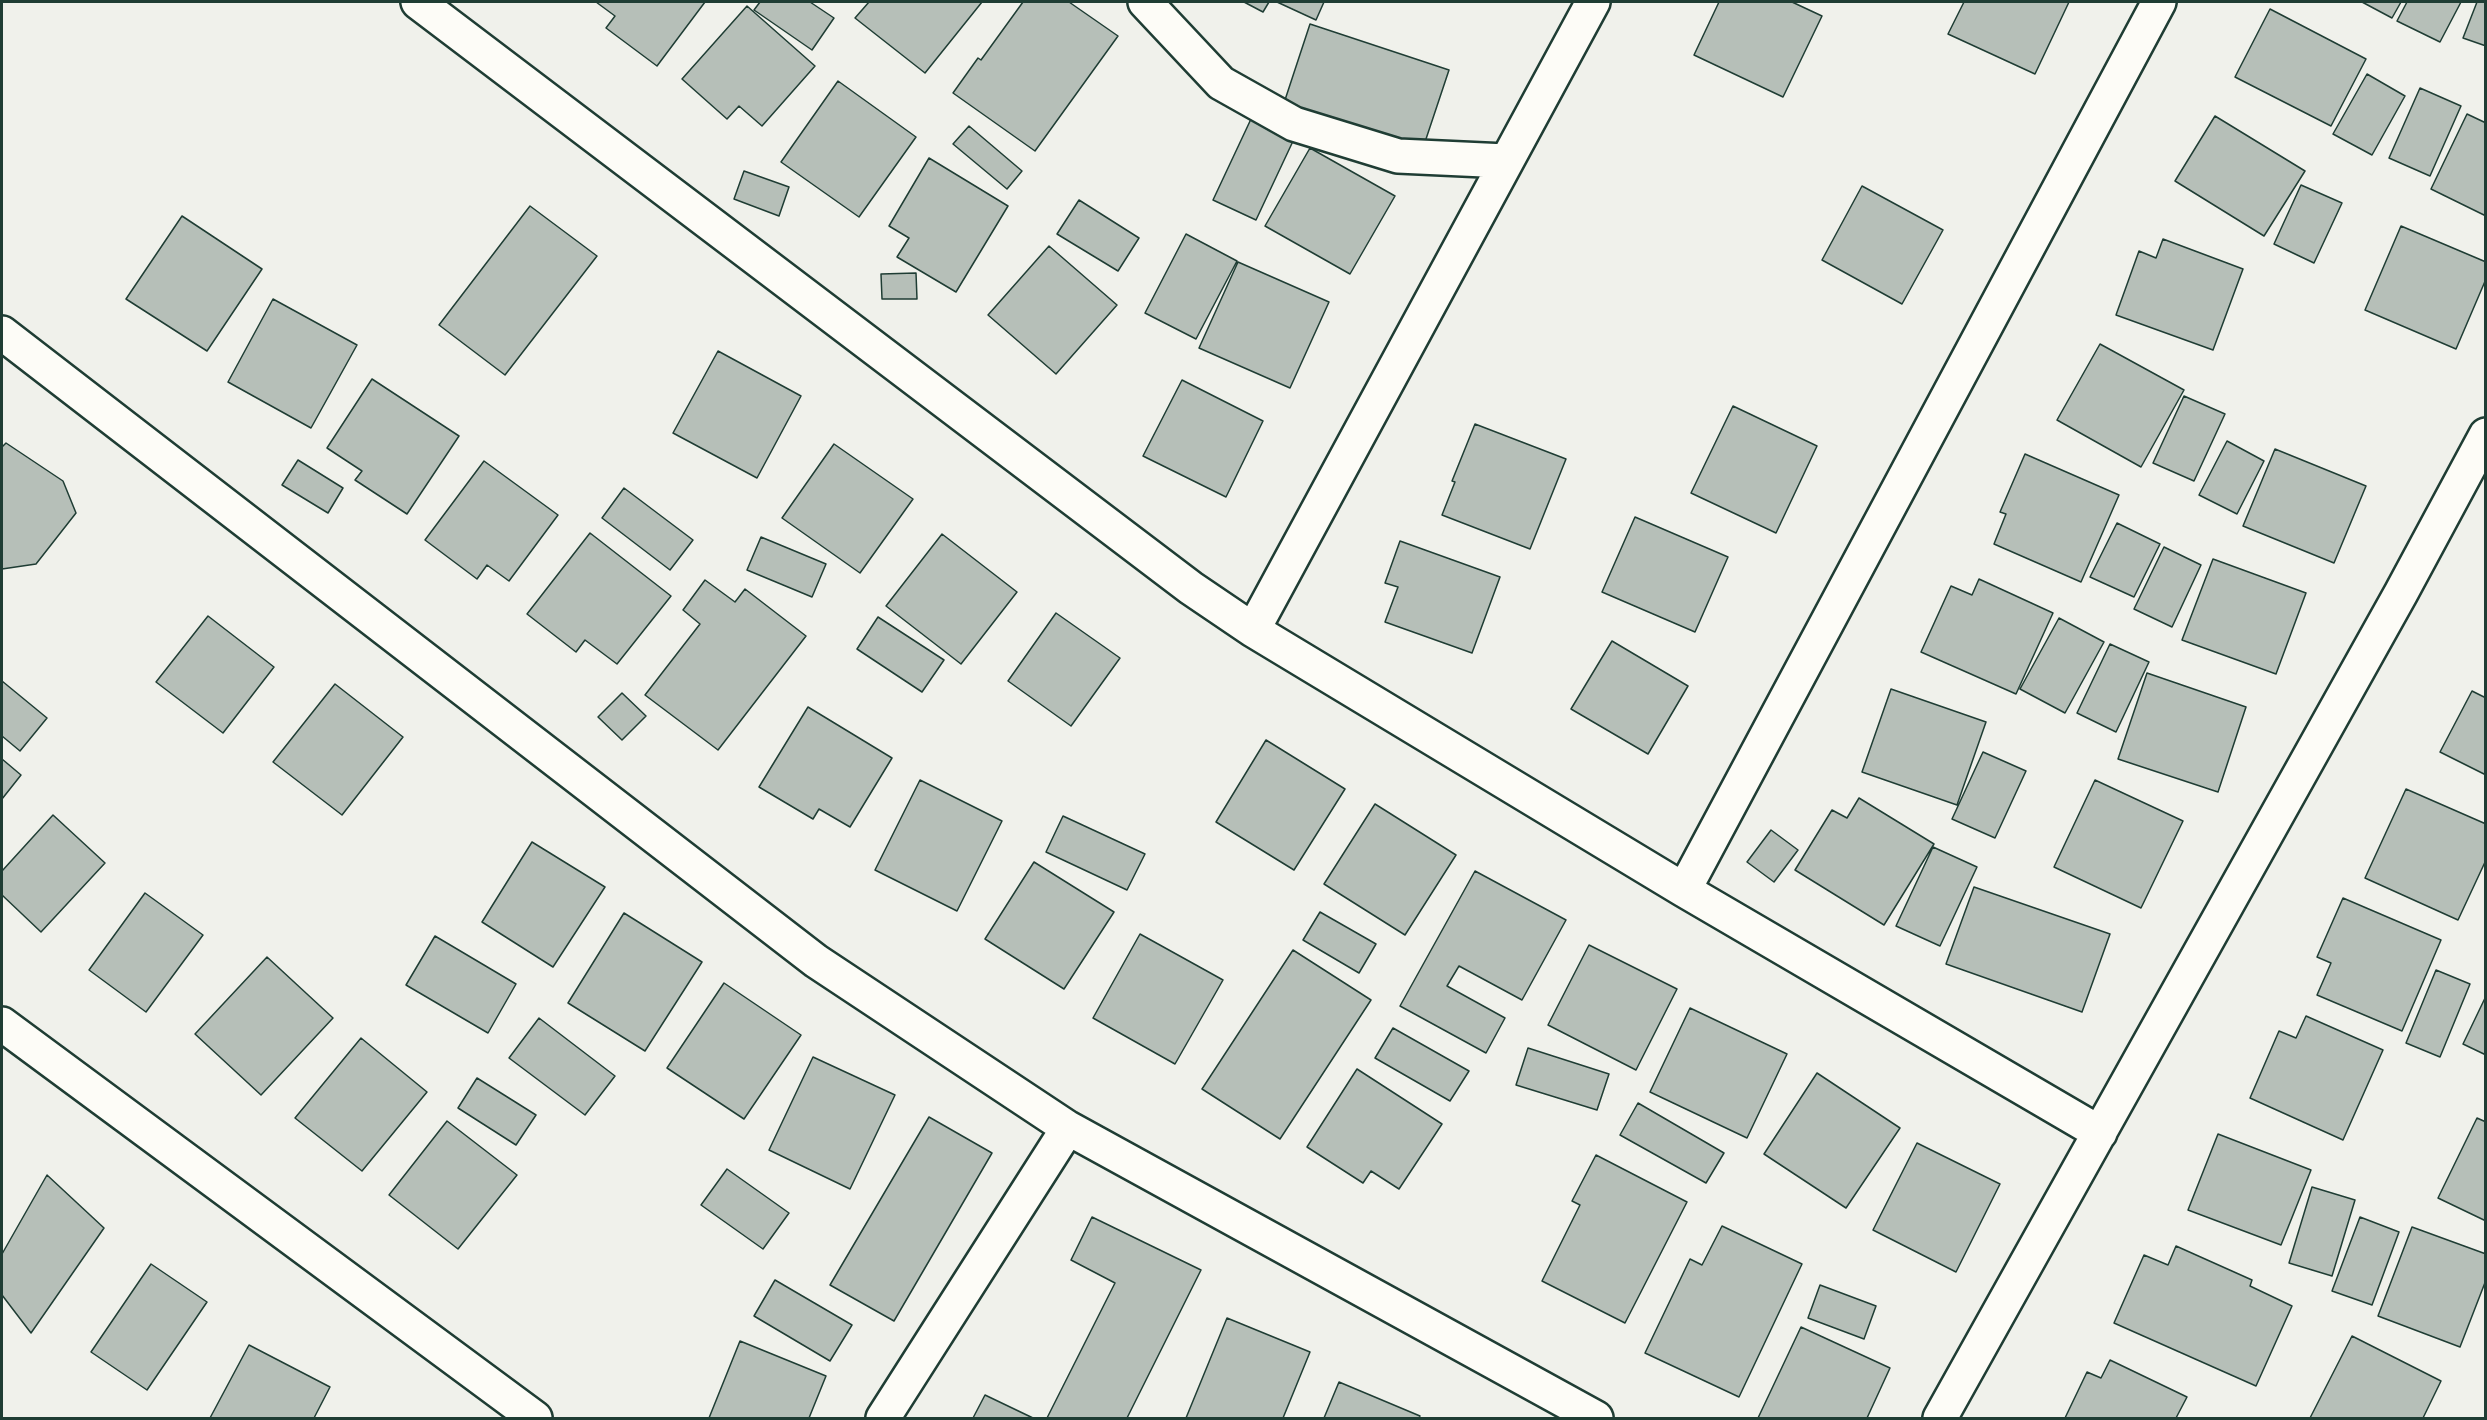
<!DOCTYPE html>
<style>
body{margin:0}
#map{position:relative;width:2487px;height:1420px;overflow:hidden;background:#f0f1eb;font-family:Mynerve,sans-serif}
canvas{display:block}
.frame{position:absolute;inset:0;border:3px solid #1f3d34;pointer-events:none}
</style>
<div id="map">
<canvas width="2487" height="1420"></canvas>
<div class="frame"></div>
</div>
<script>
const g = document.querySelector('canvas').getContext('2d');
g.lineJoin = 'round';
function paint(path, color) { g.fillStyle = color; g.fill(path, 'evenodd'); }
function stroke(path, color, width, dash) { g.strokeStyle = color; g.lineWidth = width; g.lineCap = dash ? 'butt' : 'round'; g.setLineDash(dash || []); g.stroke(path); }
const building = new Path2D(`
 M596 2H705L657 66 606 28 615 16Z
 M760 2H810L834 18 812 50 754 10Z
 M869 2H982L925 73 855 18Z
 M1023 2H1069L1118 36 1035 151 953 93 978 58 981 60Z
 M1244 2H1269L1263 12Z
 M1277 2H1324L1316 20Z
 M1719 2H1792L1822 16 1783 97 1694 55Z
 M1964 2H2069L2035 74 1948 34Z
 M2362 2H2401L2392 18Z
 M2407 2H2461L2440 42 2397 21Z
 M2477 2H2486V46L2463 38Z
 M747 6 815 66 762 126 739 106 727 119 682 79Z
 M2270 9 2366 59 2331 126 2235 77Z
 M1310 24 1449 70 1422 151 1283 106Z
 M2367 74 2405 96 2372 155 2333 134Z
 M838 81 916 137 859 217 781 162Z
 M2420 88 2461 106 2430 176 2389 158Z
 M2467 114 2486 123V216L2431 189Z
 M2215 116 2305 171 2264 236 2175 181Z
 M1251 119 1294 139 1256 220 1213 200Z
 M969 126 1022 171 1007 189 953 144Z
 M1310 148 1395 196 1350 274 1265 226Z
 M929 158 1008 206 956 292 897 257 909 238 889 226Z
 M744 171 789 187 779 216 734 199Z
 M2301 185 2342 203 2314 263 2274 244Z
 M1862 186 1943 230 1902 304 1822 260Z
 M1079 200 1139 238 1118 271 1057 234Z
 M530 206 597 256 505 375 439 325Z
 M182 216 262 269 207 351 126 299Z
 M2401 226 2486 262V279L2456 349 2365 310Z
 M1186 234 1237 261 1196 339 1145 313Z
 M2163 239 2243 269 2213 350 2116 315 2139 251 2156 258Z
 M1049 246 1117 305 1056 374 988 315Z
 M1238 262 1329 302 1290 388 1199 348Z
 M916 273 917 299H882L881 274Z
 M273 299 357 345 311 428 228 382Z
 M2100 344 2184 390 2141 467 2057 420Z
 M718 351 801 396 757 478 673 433Z
 M372 379 459 436 407 514 355 480 362 471 327 448Z
 M1182 380 1263 421 1226 497 1143 456Z
 M2184 396 2225 414 2194 481 2153 463Z
 M1733 406 1817 446 1776 533 1691 493Z
 M1475 424 1566 459 1530 549 1442 515 1455 482 1452 481Z
 M2227 441 2264 461 2237 514 2199 495Z
 M6 443 63 481 76 513 36 564 2 569V447Z
 M834 444 913 499 860 573 782 518Z
 M2275 449 2366 486 2334 563 2243 526Z
 M2025 454 2119 495 2081 582 1994 544 2006 514 2000 512Z
 M298 460 343 488 328 513 282 485Z
 M484 461 558 515 509 581 487 565 477 579 425 540Z
 M624 488 693 540 670 570 602 518Z
 M1635 517 1728 557 1695 632 1602 592Z
 M2117 523 2160 544 2134 597 2090 577Z
 M590 533 671 596 617 664 585 640 576 652 527 614Z
 M942 534 1017 592 961 664 886 606Z
 M761 537 826 564 812 597 747 570Z
 M1400 541 1500 577 1472 653 1385 622 1398 587 1385 583Z
 M2164 547 2201 565 2172 627 2134 609Z
 M2213 559 2306 593 2276 674 2182 640Z
 M1979 579 2053 613 2016 694 1921 652 1951 586 1972 595Z
 M705 580 735 602 745 589 806 636 718 750 645 695 700 624 683 610Z
 M1056 613 1120 658 1071 726 1008 681Z
 M208 616 274 667 223 733 156 682Z
 M878 617 944 660 922 692 857 649Z
 M2059 618 2104 642 2065 713 2020 689Z
 M1612 641 1688 686 1648 754 1571 709Z
 M2110 644 2149 662 2116 732 2077 713Z
 M2147 673 2246 707 2218 792 2118 759Z
 M2 681 47 718 20 751 2 736Z
 M335 684 403 737 342 815 273 762Z
 M1891 689 1986 722 1957 805 1862 772Z
 M2472 691 2484 697 2486 694V775L2440 752Z
 M622 693 646 716 622 740 598 717Z
 M808 707 892 758 850 827 819 809 813 819 759 787Z
 M1266 740 1345 789 1294 870 1216 822Z
 M1983 752 2026 771 1995 838 1952 819Z
 M2 759 21 775 2 799Z
 M920 780 1002 821 957 911 875 870Z
 M2095 780 2183 821 2141 908 2054 867Z
 M2406 789 2486 824V860L2458 920 2365 878Z
 M1859 798 1934 844 1884 925 1795 870 1832 810 1847 818Z
 M1375 804 1456 855 1405 935 1324 884Z
 M53 815 105 863 41 932 2 895V871Z
 M1063 816 1145 854 1127 890 1046 852Z
 M1771 830 1798 850 1774 882 1747 862Z
 M532 842 605 887 553 967 482 922Z
 M1933 847 1977 867 1940 946 1896 926Z
 M1034 862 1114 912 1064 989 985 939Z
 M1475 871 1566 920 1522 1000 1459 966 1447 986 1505 1018 1486 1053 1400 1006Z
 M1974 887 2110 934 2082 1012 1946 964Z
 M145 893 203 935 146 1012 89 970Z
 M2343 898 2441 940 2402 1031 2317 995 2331 963 2317 957Z
 M1320 912 1376 944 1359 973 1303 940Z
 M624 913 702 962 645 1051 568 1003Z
 M1140 934 1223 980 1175 1064 1093 1018Z
 M435 936 516 984 488 1033 406 985Z
 M1589 945 1677 989 1636 1070 1548 1025Z
 M1293 950 1371 1000 1280 1139 1202 1089Z
 M267 957 333 1018 261 1095 195 1034Z
 M2436 970 2470 984 2440 1057 2406 1043Z
 M724 983 801 1035 744 1119 667 1068Z
 M2486 996V1055L2463 1044Z
 M1690 1008 1787 1054 1747 1138 1650 1092Z
 M2306 1016 2383 1050 2343 1140 2250 1098 2279 1031 2296 1038Z
 M539 1018 615 1076 585 1115 509 1058Z
 M1393 1028 1469 1071 1450 1101 1375 1058Z
 M361 1038 427 1092 362 1171 295 1118Z
 M1528 1048 1609 1074 1597 1110 1516 1085Z
 M813 1057 895 1095 850 1189 769 1150Z
 M1357 1069 1442 1124 1399 1189 1371 1171 1363 1183 1307 1147Z
 M1817 1073 1900 1128 1846 1208 1764 1154Z
 M477 1078 536 1115 516 1145 458 1108Z
 M1638 1103 1724 1153 1706 1183 1620 1135Z
 M929 1117 992 1153 894 1321 830 1285Z
 M2477 1118 2486 1122V1221L2438 1198Z
 M447 1121 517 1175 458 1249 389 1195Z
 M2218 1134 2311 1170 2281 1245 2188 1210Z
 M1917 1143 2000 1184 1956 1272 1873 1230Z
 M1596 1155 1687 1202 1625 1323 1542 1281 1580 1205 1572 1201Z
 M727 1169 789 1213 763 1249 701 1205Z
 M47 1175 104 1228 31 1333 2 1295V1254Z
 M2312 1187 2355 1200 2332 1276 2289 1263Z
 M1092 1217 1201 1270 1127 1418H1047L1115 1283 1071 1260Z
 M2360 1217 2399 1232 2372 1305 2332 1291Z
 M1722 1226 1802 1264 1739 1397 1645 1353 1690 1259 1702 1265Z
 M2412 1227 2486 1254V1280L2460 1347 2378 1316Z
 M2176 1246 2252 1280 2250 1286 2292 1306 2256 1386 2114 1323 2144 1255 2168 1265Z
 M151 1264 207 1302 147 1390 91 1352Z
 M775 1280 852 1325 830 1361 754 1316Z
 M1820 1285 1876 1306 1864 1339 1808 1318Z
 M1227 1318 1310 1352 1283 1418H1186Z
 M1801 1327 1890 1368 1867 1418H1758Z
 M2352 1336 2441 1381 2423 1418H2310Z
 M740 1341 826 1376 809 1418H709Z
 M249 1345 330 1387 314 1418H210Z
 M2110 1360 2187 1397 2176 1418H2065L2087 1372 2101 1378Z
 M1339 1382 1420 1416 1419 1418H1324Z
 M985 1395 1033 1418H973Z`);
paint(building, '#b6bfb8');
stroke(building, '#1f3d34', 1.5);
const street = new Path2D(`
 M418 2 1191 588 1253 630 1684 890 2100 1133
 M1145 2 1221 83 1294 124 1398 156 1506 161
 M2 333 816 961 1068 1128 1596 1418
 M1253 630 1593 2
 M1684 890 2159 2
 M2 1024 535 1418
 M883 1418 1068 1128
 M1940 1418 2401 593 2486 435`);
stroke(street, '#1f3d34', 38);
stroke(street, '#fdfcf7', 33);
</script>
